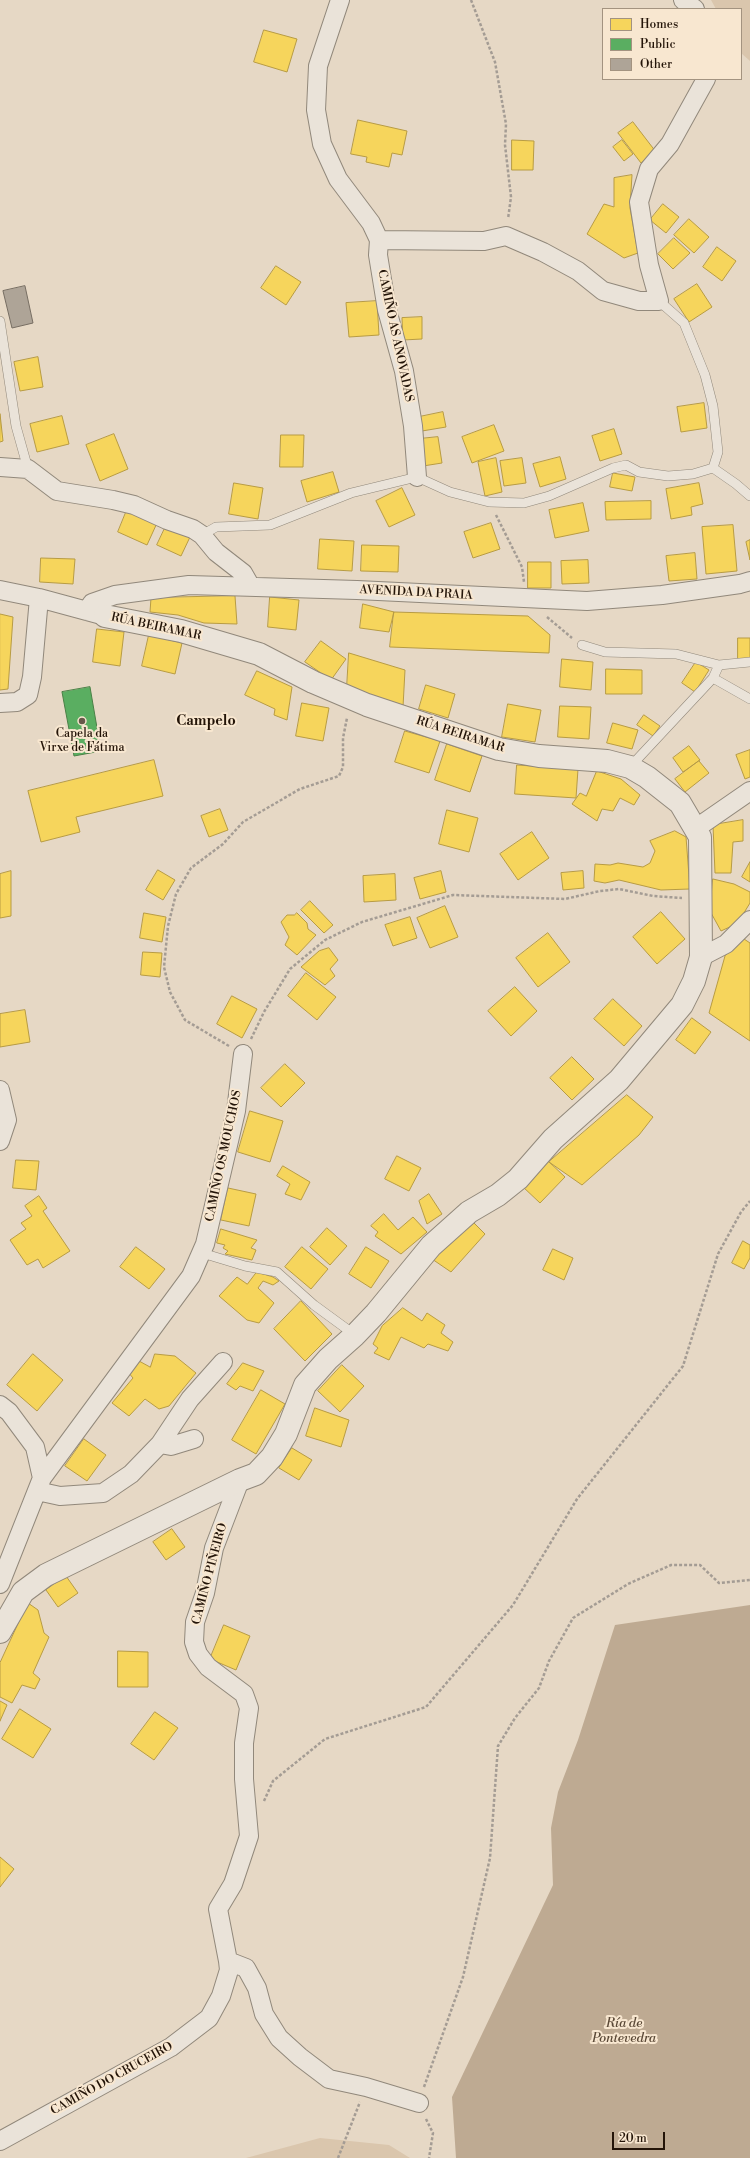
<!DOCTYPE html>
<meta charset="utf-8">
<style>
body{margin:0}
#map{position:relative;width:750px;height:2158px;overflow:hidden;background:#e6d8c5;font-family:"Libre Bodoni",serif}
canvas{display:block}
.legend{position:absolute;left:602px;top:8px;width:140px;height:72px;box-sizing:border-box;background:#f8e7d0;border:1px solid #a39380;margin:0;padding:5px 7px;list-style:none;font-size:12px;color:#231408}
.legend li{display:flex;align-items:center;gap:8px;height:20px}
.legend b{width:20px;border:1px solid #a39380}
.scale{position:absolute;left:612px;top:2132px;width:53px;height:18px;box-sizing:border-box;border:2px solid #231408;border-top:0;padding-left:5px;font-size:12px;line-height:14px;white-space:nowrap;color:#231408;-webkit-text-stroke:3px #f8e7d0;paint-order:stroke}
</style>
<div id="map">
<canvas width="750" height="2158"></canvas>
<ul class="legend">
<li><b style="height:11px;background:#f6d55c"></b>Homes</li>
<li><b style="height:11px;background:#5aae61"></b>Public</li>
<li><b style="height:11px;background:#aea497"></b>Other</li>
</ul>
<div class="scale">20 m</div>
</div>
<script>
const g = document.querySelector('canvas').getContext('2d');
g.lineJoin = 'round';
function paint(path, color) { g.fillStyle = color; g.fill(path, 'evenodd'); }
function stroke(path, color, width, dash) { g.strokeStyle = color; g.lineWidth = width; g.lineCap = dash ? 'butt' : 'round'; g.setLineDash(dash || []); g.stroke(path); }
function label(font, color, halo, rows, align = 'center') {
  g.font = font + ' "Libre Bodoni",serif'; g.lineWidth = 4; g.setLineDash([]); g.textBaseline = 'middle'; g.strokeStyle = halo; g.fillStyle = color; for (const [text, x, y, turn = 0] of rows) {
    g.save(); g.translate(x, y); g.rotate((+turn || 0) * Math.PI / 180); g.textAlign = isNaN(turn) ? turn : align; if (halo) g.strokeText(text, 0, 0); g.fillText(text, 0, 0); g.restore();
  }
}
paint(new Path2D(`
 M711 0H750V61L741 53V9H716Z
 M320 2138 389 2145 410 2158H246Z`), '#dac6ad');
paint(new Path2D(`
 M750 1605V2158H456L452 2097 553 1885 551 1828 558 1792 578 1740 615 1625Z`), '#beaa92');
const homes = new Path2D(`
 M264 30 297 39 287 72 254 62Z
 M358 120 407 131 402 155 392 153 389 167 366 162 367 157 351 154Z
 M633 122 656 152 641 163 618 133Z
 M512 140 534 141 533 170H512Z
 M622 140 633 154 624 161 613 147Z
 M632 175 630 208 638 253 624 258 587 234 604 204 614 207V178Z
 M663 204 679 217 666 233 650 220Z
 M689 219 709 237 694 253 674 235Z
 M674 238 690 253 673 269 658 254Z
 M717 247 736 261 722 281 703 267Z
 M276 266 301 282 286 305 261 288Z
 M697 284 712 307 689 322 674 299Z
 M377 301 379 335 349 337 346 303Z
 M422 317V339L403 340 402 318Z
 M38 357 43 387 20 391 14 362Z
 M704 403 707 428 681 432 677 407Z
 M443 412 446 427 422 431 419 417Z
 M0 414 3 441 0 442Z
 M62 416 69 444 37 452 30 424Z
 M494 425 504 451 472 463 462 437Z
 M614 429 622 454 600 461 592 436Z
 M114 434 128 469 100 481 86 445Z
 M281 435H304L303 467H280Z
 M438 437 442 463 423 466 419 439Z
 M560 457 566 479 540 487 533 464Z
 M496 458 502 492 485 496 478 462Z
 M522 458 526 483 504 486 500 461Z
 M333 472 339 492 307 502 301 481Z
 M613 473 635 477 632 491 610 487Z
 M234 483 263 488 258 519 229 514Z
 M699 483 703 504 691 507 692 515 671 519 666 489Z
 M402 488 415 515 389 527 376 501Z
 M651 501V519L606 520 605 502Z
 M583 503 589 531 555 538 549 510Z
 M127 510 157 523 147 545 118 532Z
 M491 523 500 549 473 558 464 532Z
 M733 525 737 571 706 574 702 527Z
 M166 526 190 537 181 556 157 545Z
 M320 539 354 541 352 571 318 569Z
 M750 540V560L746 542Z
 M362 545 399 546 398 572 361 571Z
 M695 553 697 579 669 581 666 556Z
 M41 558 75 559 73 584 40 582Z
 M588 560 589 583 562 584 561 561Z
 M528 562H551V588H528Z
 M235 596 237 624 204 623 178 615 150 612 151 598Z
 M270 597 299 600 296 630 268 627Z
 M363 604 394 612 389 632 360 628Z
 M394 612 528 616 550 635 549 653 390 647Z
 M0 614 13 617 8 689 0 690Z
 M97 629 124 632 120 666 93 662Z
 M149 635 182 643 175 674 142 666Z
 M738 638H750V659H738Z
 M321 641 346 659 331 680 305 662Z
 M349 653 405 670 403 707 347 687Z
 M562 659 593 662 591 690 560 687Z
 M696 662 709 670 695 692 682 683Z
 M606 669 642 670V694H606Z
 M257 671 292 687 287 720 274 715 275 709 245 695Z
 M426 685 455 694 448 718 419 709Z
 M302 703 329 708 323 741 296 736Z
 M508 704 541 710 535 742 502 737Z
 M560 706 591 707 589 739 558 737Z
 M644 715 660 726 653 736 637 725Z
 M613 723 638 730 632 749 607 743Z
 M405 731 440 741 429 773 395 762Z
 M447 744 482 756 470 792 435 780Z
 M689 746 700 760 683 772 673 758Z
 M750 750V777L745 779 736 755Z
 M154 760 163 796 76 817 80 832 41 842 28 791Z
 M699 761 709 773 685 792 675 779Z
 M517 765 578 769 576 798 515 794Z
 M597 771 621 779 640 795 634 805 620 798 613 811 602 809 597 821 572 804 580 793 586 796Z
 M220 809 228 830 209 837 201 816Z
 M447 810 478 818 469 852 439 844Z
 M743 820V841L733 842 731 873H715L713 825Z
 M675 831 686 837 690 889 661 890 619 880 605 883 594 881 595 864 610 865 618 863 643 867 650 863 655 851 650 841Z
 M532 832 549 858 518 880 500 854Z
 M750 862V882L742 877Z
 M158 870 175 880 163 900 146 890Z
 M11 871V916L0 918V874Z
 M441 871 446 892 420 899 414 878Z
 M583 871 584 888 563 890 561 873Z
 M395 874 396 900 364 902 363 876Z
 M713 879 734 884 750 892V903L742 916 734 925 721 931 710 911Z
 M310 901 333 925 324 933 301 910Z
 M445 906 458 937 430 948 417 918Z
 M661 912 685 939 657 964 633 937Z
 M144 913 166 917 162 942 140 938Z
 M297 913 307 923 308 929 316 935 297 955 285 945 289 937 281 922 287 915H294Z
 M410 917 417 938 393 946 385 925Z
 M548 933 570 962 538 987 516 958Z
 M744 939 750 943V1041L709 1013 725 956Z
 M329 948 338 960 330 969 335 976 325 985 301 967 319 951Z
 M143 952 162 953 160 977 141 975Z
 M306 973 336 997 317 1020 288 996Z
 M515 987 537 1011 511 1036 488 1011Z
 M232 996 257 1009 242 1038 217 1024Z
 M613 999 642 1026 624 1046 594 1019Z
 M25 1010 30 1042 0 1047V1014Z
 M692 1018 711 1032 695 1054 676 1040Z
 M572 1057 594 1079 572 1100 550 1078Z
 M285 1064 305 1083 281 1107 261 1088Z
 M627 1095 653 1117 639 1135 582 1185 549 1162Z
 M250 1111 283 1121 270 1162 238 1152Z
 M397 1156 421 1168 409 1191 385 1179Z
 M16 1160 39 1161 36 1190 13 1188Z
 M547 1160 565 1177 540 1203 522 1186Z
 M283 1166 310 1182 301 1200 285 1194 290 1184 277 1176Z
 M228 1188 256 1194 249 1226 221 1220Z
 M429 1194 442 1214 427 1224 419 1201Z
 M39 1196 47 1208 43 1211 70 1251 43 1268 38 1259 27 1265 10 1240 26 1229 21 1223 32 1216 25 1206Z
 M384 1214 398 1230 413 1217 427 1232 401 1254 375 1236 378 1232 371 1226Z
 M472 1221 485 1234 451 1272 432 1259Z
 M327 1228 347 1246 330 1265 310 1247Z
 M221 1229 257 1240 251 1248 256 1250 252 1260 225 1254 228 1251 223 1248 225 1245 217 1243Z
 M743 1241 750 1245V1258L744 1269 732 1263Z
 M136 1247 165 1269 149 1289 120 1267Z
 M302 1247 328 1269 311 1289 285 1267Z
 M366 1247 389 1261 371 1288 349 1274Z
 M553 1249 573 1258 564 1280 543 1270Z
 M257 1272 273 1277 279 1281 273 1285 263 1281 258 1288 274 1303 259 1323 247 1320 219 1296 237 1277 247 1284Z
 M301 1301 332 1334 305 1361 274 1329Z
 M403 1308 422 1321 427 1313 445 1325 441 1333 453 1342 448 1351 428 1344 424 1348 401 1337 389 1360 374 1353 378 1348 373 1344 382 1326Z
 M33 1354 63 1380 37 1411 7 1385Z
 M155 1354 175 1356 196 1373 169 1406 159 1409 145 1399 129 1416 112 1403 133 1378 128 1372 139 1361 150 1367Z
 M243 1363 264 1371 253 1391 240 1386 236 1390 227 1384Z
 M342 1365 364 1386 340 1412 318 1391Z
 M261 1390 285 1404 256 1454 232 1440Z
 M315 1408 349 1420 341 1447 306 1436Z
 M84 1439 106 1455 87 1481 65 1466Z
 M292 1448 312 1460 299 1480 279 1468Z
 M172 1529 185 1547 166 1560 153 1542Z
 M66 1576 78 1593 58 1607 46 1590Z
 M28 1603 38 1610 44 1633 49 1637 33 1673 40 1679 35 1689 22 1685 12 1703 0 1697V1663Z
 M224 1625 250 1636 236 1670 210 1659Z
 M118 1651 148 1652V1687H118Z
 M0 1701 7 1705 0 1721Z
 M20 1709 51 1729 33 1758 2 1739Z
 M155 1712 178 1728 154 1760 131 1744Z
 M0 1857 14 1869 0 1887Z`);
paint(homes, '#f6d55c');
stroke(homes, '#b79b43', 1);
const public = new Path2D(`
 M90 687 101 751 74 756 62 692Z`);
paint(public, '#5aae61');
stroke(public, '#4a8046', 1);
const building = new Path2D(`
 M25 286 33 323 12 328 3 291Z`);
paint(building, '#aea497');
stroke(building, '#766d62', 1);
const service = new Path2D(`
 M659 301 684 323 705 375 713 406 718 452 713 468
 M0 321 16 426 28 469
 M202 535 216 527 270 525 351 493 417 477 450 492 489 502 524 503 549 496 613 468 626 465 639 472 668 476 693 474 713 468 736 484 750 496
 M582 645 605 652 676 654 719 665 750 662
 M713 678 750 699
 M630 767 713 678 719 665
 M202 1253 245 1266 277 1272 314 1305 355 1335`);
const minor = new Path2D(`
 M340 0 318 66 316 110 322 144 338 179 371 223 379 240 378 255 387 310 404 371 413 426 417 477
 M683 0 695 9
 M379 240 484 241 506 236 543 252 578 271 603 291 639 301H659L649 265 639 202 649 169 670 144 706 79
 M0 467 28 469 57 491 113 500 134 505 167 520 193 529 202 535 216 552 243 573 251 587
 M0 590 39 598 98 614
 M87 611 92 603 115 595 189 585 357 590 587 601 662 595 740 584 750 581
 M0 703 17 702 28 695 32 677 39 598
 M695 829 750 791
 M701 957 726 944 750 920
 M0 1090 7 1120 0 1141
 M0 1405 9 1412 35 1447 42 1478
 M160 1444 171 1446 194 1439
 M240 1480 214 1548 205 1593 195 1622 194 1642 198 1654 208 1667 244 1694 249 1708 244 1743V1779L249 1836 233 1884 218 1909 228 1961 246 1968 257 1988 264 2014 279 2038 300 2057 329 2079 366 2087 419 2103
 M37 1491 60 1496 103 1493 131 1474 160 1444 190 1399 223 1362
 M0 1584 42 1478 191 1276 205 1244 236 1111 243 1054
 M0 2141 171 2047 209 2018 221 1996 229 1970 228 1961`);
const tertiary = new Path2D(`
 M0 1632 23 1592 46 1575 240 1480 256 1474 272 1457 286 1434 305 1385 328 1359 355 1335 376 1313 431 1246 469 1212 498 1195 518 1179 553 1139 619 1080 682 1005 694 981 701 957 700 837 680 803 647 777 630 767 607 761 539 756 499 749 367 705 313 682 259 654 181 631 105 616`);
stroke(service, '#91887b', 10);
stroke(minor, '#91887b', 20);
stroke(tertiary, '#91887b', 24);
stroke(new Path2D(`
 M471 0 495 62 506 124 505 145 511 197 508 219
 M496 515 522 567 524 582
 M547 617 572 638
 M251 1039 264 1012 290 969 325 940 362 922 453 895 565 899 600 891 619 889 653 896 682 898
 M229 1046 185 1020 170 992 164 967 168 926 176 894 191 868 223 844 243 822 300 789 339 776 343 767V738L347 718
 M264 1801 273 1781 325 1739 426 1707 513 1605 577 1499 683 1366 718 1254 741 1212 750 1201
 M424 2087 463 1977 490 1858 498 1746 515 1718 539 1688 549 1661 573 1618 628 1584 671 1565H700L719 1583 750 1580
 M426 2119 433 2133 429 2158
 M338 2158 360 2102`), '#a49c94', 2.5, [3, 2]);
stroke(service, '#eae3d9', 9);
stroke(minor, '#eae3d9', 18);
stroke(tertiary, '#eae3d9', 22);
for (const [x, y, r, color] of [
 [82,721,4,"#67594a"]
]) { const dot = new Path2D(); dot.arc(x, y, r, 0, 2 * Math.PI); g.fillStyle = color; g.fill(dot); stroke(dot, '#f8e7d0', 1.5); }
label('12px', '#231408', '#f8e7d0', [
 ["CAMIÑO AS ANOVADAS",395,336,78],
 ["AVENIDA DA PRAIA",416,593,3],
 ["RÚA BEIRAMAR",156,627,12],
 ["RÚA BEIRAMAR",460,735,18],
 ["CAMIÑO OS MOUCHOS",224,1156,-78],
 ["CAMIÑO PIÑEIRO",210,1574,-75],
 ["CAMIÑO DO CRUCEIRO",112,2079,-29]
]);
label('12px', '#231408', '#f8e7d0', [
 ["Capela da",82,734],
 ["Virxe de Fátima",82,748]
]);
label('italic 13px', '#5a4836', '#f8e7d0', [
 ["Ría de",624,2024],
 ["Pontevedra",624,2039]
]);
label('bold 14px', '#231408', '#f8e7d0', [
 ["Campelo",206,722]
]);
</script>
